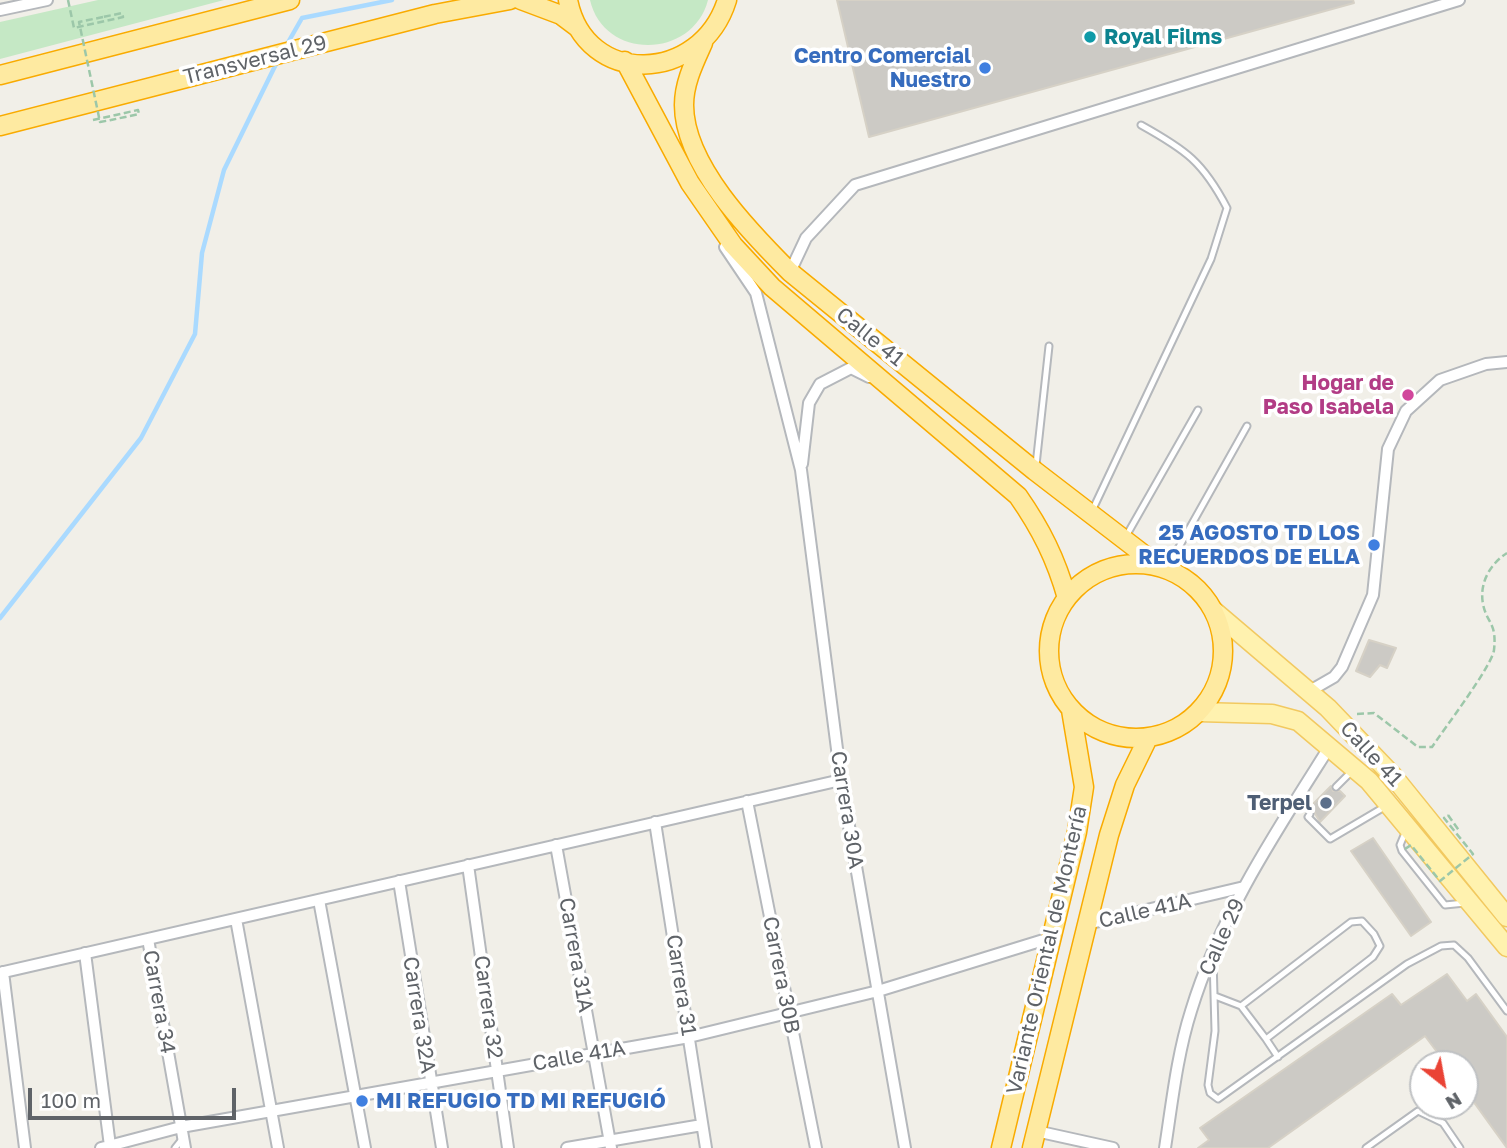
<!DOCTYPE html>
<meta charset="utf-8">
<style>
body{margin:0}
#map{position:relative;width:1507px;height:1148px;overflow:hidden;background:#f1efe8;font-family:"Golos Text",sans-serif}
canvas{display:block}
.north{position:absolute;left:1409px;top:1050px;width:70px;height:70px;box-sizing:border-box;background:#fff;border:2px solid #bfc1c3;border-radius:50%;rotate:149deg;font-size:19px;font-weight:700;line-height:28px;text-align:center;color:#5f6368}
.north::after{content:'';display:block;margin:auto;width:24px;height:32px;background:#ea4335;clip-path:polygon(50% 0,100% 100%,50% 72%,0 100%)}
.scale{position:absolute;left:28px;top:1088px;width:208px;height:32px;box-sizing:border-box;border:4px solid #5f6368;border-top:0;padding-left:9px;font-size:21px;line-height:24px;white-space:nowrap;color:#5f6368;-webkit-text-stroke:5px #fff;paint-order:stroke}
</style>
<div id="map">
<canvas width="1507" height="1148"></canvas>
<div class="north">N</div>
<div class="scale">100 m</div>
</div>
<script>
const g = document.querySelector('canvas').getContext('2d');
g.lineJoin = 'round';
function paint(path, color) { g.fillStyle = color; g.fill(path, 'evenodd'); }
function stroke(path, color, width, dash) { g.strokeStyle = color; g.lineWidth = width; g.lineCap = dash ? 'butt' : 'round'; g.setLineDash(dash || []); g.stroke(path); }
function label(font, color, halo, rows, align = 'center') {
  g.font = font + ' "Golos Text",sans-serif'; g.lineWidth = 7; g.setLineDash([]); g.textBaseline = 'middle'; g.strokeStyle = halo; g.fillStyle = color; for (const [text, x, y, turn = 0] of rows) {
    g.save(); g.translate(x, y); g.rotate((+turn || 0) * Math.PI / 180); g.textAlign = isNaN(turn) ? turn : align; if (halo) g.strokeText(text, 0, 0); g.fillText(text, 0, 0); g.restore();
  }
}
paint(new Path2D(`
 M98 0H224L0 59V22Z
 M590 0H708C693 59 604 61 590 0Z`), '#c5e8c5');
stroke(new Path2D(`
 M286 46 302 18 392 0
 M0 618 141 438 195 334 202 253 224 170 278 60`), '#aadaff', 4.5);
const building = new Path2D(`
 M837 0H1353L1354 3 869 137Z
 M1369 640 1396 648 1387 668 1380 665 1370 677 1356 671Z
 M1331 786 1333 791H1340L1345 796 1320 822 1313 810 1308 809Z
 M1373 838 1431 922 1411 936 1351 851Z
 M1447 974 1467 1001 1476 994 1507 1037V1148L1465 1090V1064H1446L1425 1036 1268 1148H1198L1209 1140 1200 1128 1392 994 1401 1005Z`);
paint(building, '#cccac5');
stroke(building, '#d6d1c6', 2);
const service = new Path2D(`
 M1036 465 1049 346
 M1092 511 1211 259 1227 208C1203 162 1186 150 1141 125
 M1125 538 1198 410
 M1163 564 1179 547 1247 426
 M1336 787 1351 772
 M1310 814 1308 817 1330 839 1386 806
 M1405 833 1400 845 1402 851 1445 905 1465 903
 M1213 958 1215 1031 1208 1085 1210 1093 1218 1099 1407 964 1441 946 1454 945 1468 958 1507 1011
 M1215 996 1241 1006 1266 1039
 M1241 1006 1351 922 1362 921 1374 934 1380 946 1373 957 1266 1039 1278 1057
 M175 1148 183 1138
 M1366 1148 1418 1111 1443 1123 1460 1148`);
const minor = new Path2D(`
 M0 10 47 0
 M725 247 756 293 801 470 841 780 905 1148
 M790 272 806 238 855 185 1459 0
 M802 464 809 403 820 384 851 368 869 377
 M1308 692 1334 677 1342 667 1373 595 1388 449 1406 411 1440 380 1486 364 1507 362
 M747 801 816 1148
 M655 822 706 1148
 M556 845 611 1148
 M468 865 508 1148
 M399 881 442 1148
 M319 900 365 1148
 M236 919 278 1148
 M1087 924 1244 887
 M148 939 185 1148
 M85 953 110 1146
 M3 972 25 1148
 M0 973 841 780
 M1036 1131 1113 1148
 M101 1148 181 1127 689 1037 878 991 1050 938
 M567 1148 702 1125
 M1165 1148C1172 1103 1177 1055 1191 1011 1220 915 1277 830 1330 746`);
const primary = new Path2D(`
 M1214 611 1328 708 1393 776 1507 917
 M1199 712 1272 714 1298 721 1369 781 1507 947`);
const trunk = new Path2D(`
 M521 0 561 15 577 27
 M568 0C585 88 701 84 727 0
 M703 43C694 63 684 83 684 105 684 165 750 232 790 272L1035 471 1160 567
 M625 61 690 183 733 245 772 287 1018 496C1041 529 1056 559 1067 598
 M0 75 290 0
 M0 126 435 14 510 0
 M1049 651a87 87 0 1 1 174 0a87 87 0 1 1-174 0Z
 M1001 1148 1077 832 1084 787 1071 710
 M1032 1148 1109 835 1125 785 1148 738`);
stroke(service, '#b5b8bc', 9);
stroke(minor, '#b5b8bc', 14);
stroke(primary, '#f2c960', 21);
stroke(trunk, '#f9ab00', 21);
stroke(new Path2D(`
 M68 0 74 28 123 17 122 13 103 17
 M93 120 138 110 139 114 111 120
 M1357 714 1374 713 1418 747H1432C1444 729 1492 666 1494 650 1497 622 1487 624 1483 604 1479 583 1490 564 1507 553
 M1448 815 1460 832`), '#9cc7a9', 2.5, [7, 3.5]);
stroke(service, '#fff', 5);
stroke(minor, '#fff', 10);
stroke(primary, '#fff2af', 18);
stroke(trunk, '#feeaa1', 18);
stroke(new Path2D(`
 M103 17 79 22 100 122 111 120
 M1405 849 1411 845 1440 881 1473 854 1444 818 1448 815`), '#9cc7a9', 2.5, [7, 3.5]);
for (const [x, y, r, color] of [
 [1090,37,7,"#0f9aa8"],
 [985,68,7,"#3f7fe0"],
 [1408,395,7,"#d1479c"],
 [1374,545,7,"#3f7fe0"],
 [1326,803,7,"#5c6f8a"],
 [362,1101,7,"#3f7fe0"]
]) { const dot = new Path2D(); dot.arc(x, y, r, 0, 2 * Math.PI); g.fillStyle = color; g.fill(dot); stroke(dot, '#fff', 2.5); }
label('bold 21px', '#0d838f', '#fff', [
 ["Royal Films",1104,37]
], 'left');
label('bold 21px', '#366cbe', '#fff', [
 ["Centro Comercial",971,56],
 ["Nuestro",971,80],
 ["25 AGOSTO TD LOS",1360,533],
 ["RECUERDOS DE ELLA",1360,557],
 ["MI REFUGIO TD MI REFUGIÓ",376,1101,"left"]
], 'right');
label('21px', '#5f6368', '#fff', [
 ["Transversal 29",255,60,-14],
 ["Calle 41",870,337,39],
 ["Calle 41",1371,754,47],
 ["Carrera 30A",847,810,81],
 ["Calle 41A",1145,911,-13],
 ["Calle 29",1222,937,-66],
 ["Variante Oriental de Montería",1047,950,-77],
 ["Carrera 31A",576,955,80],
 ["Carrera 30B",781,975,79],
 ["Carrera 31",681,985,81],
 ["Carrera 34",159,1002,80],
 ["Carrera 32",488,1007,82],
 ["Carrera 32A",419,1015,81],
 ["Calle 41A",579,1056,-10]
]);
label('bold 21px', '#b23c85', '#fff', [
 ["Hogar de",1394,383],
 ["Paso Isabela",1394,407]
], 'right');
label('bold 21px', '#4e5e75', '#fff', [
 ["Terpel",1312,803]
], 'right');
</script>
